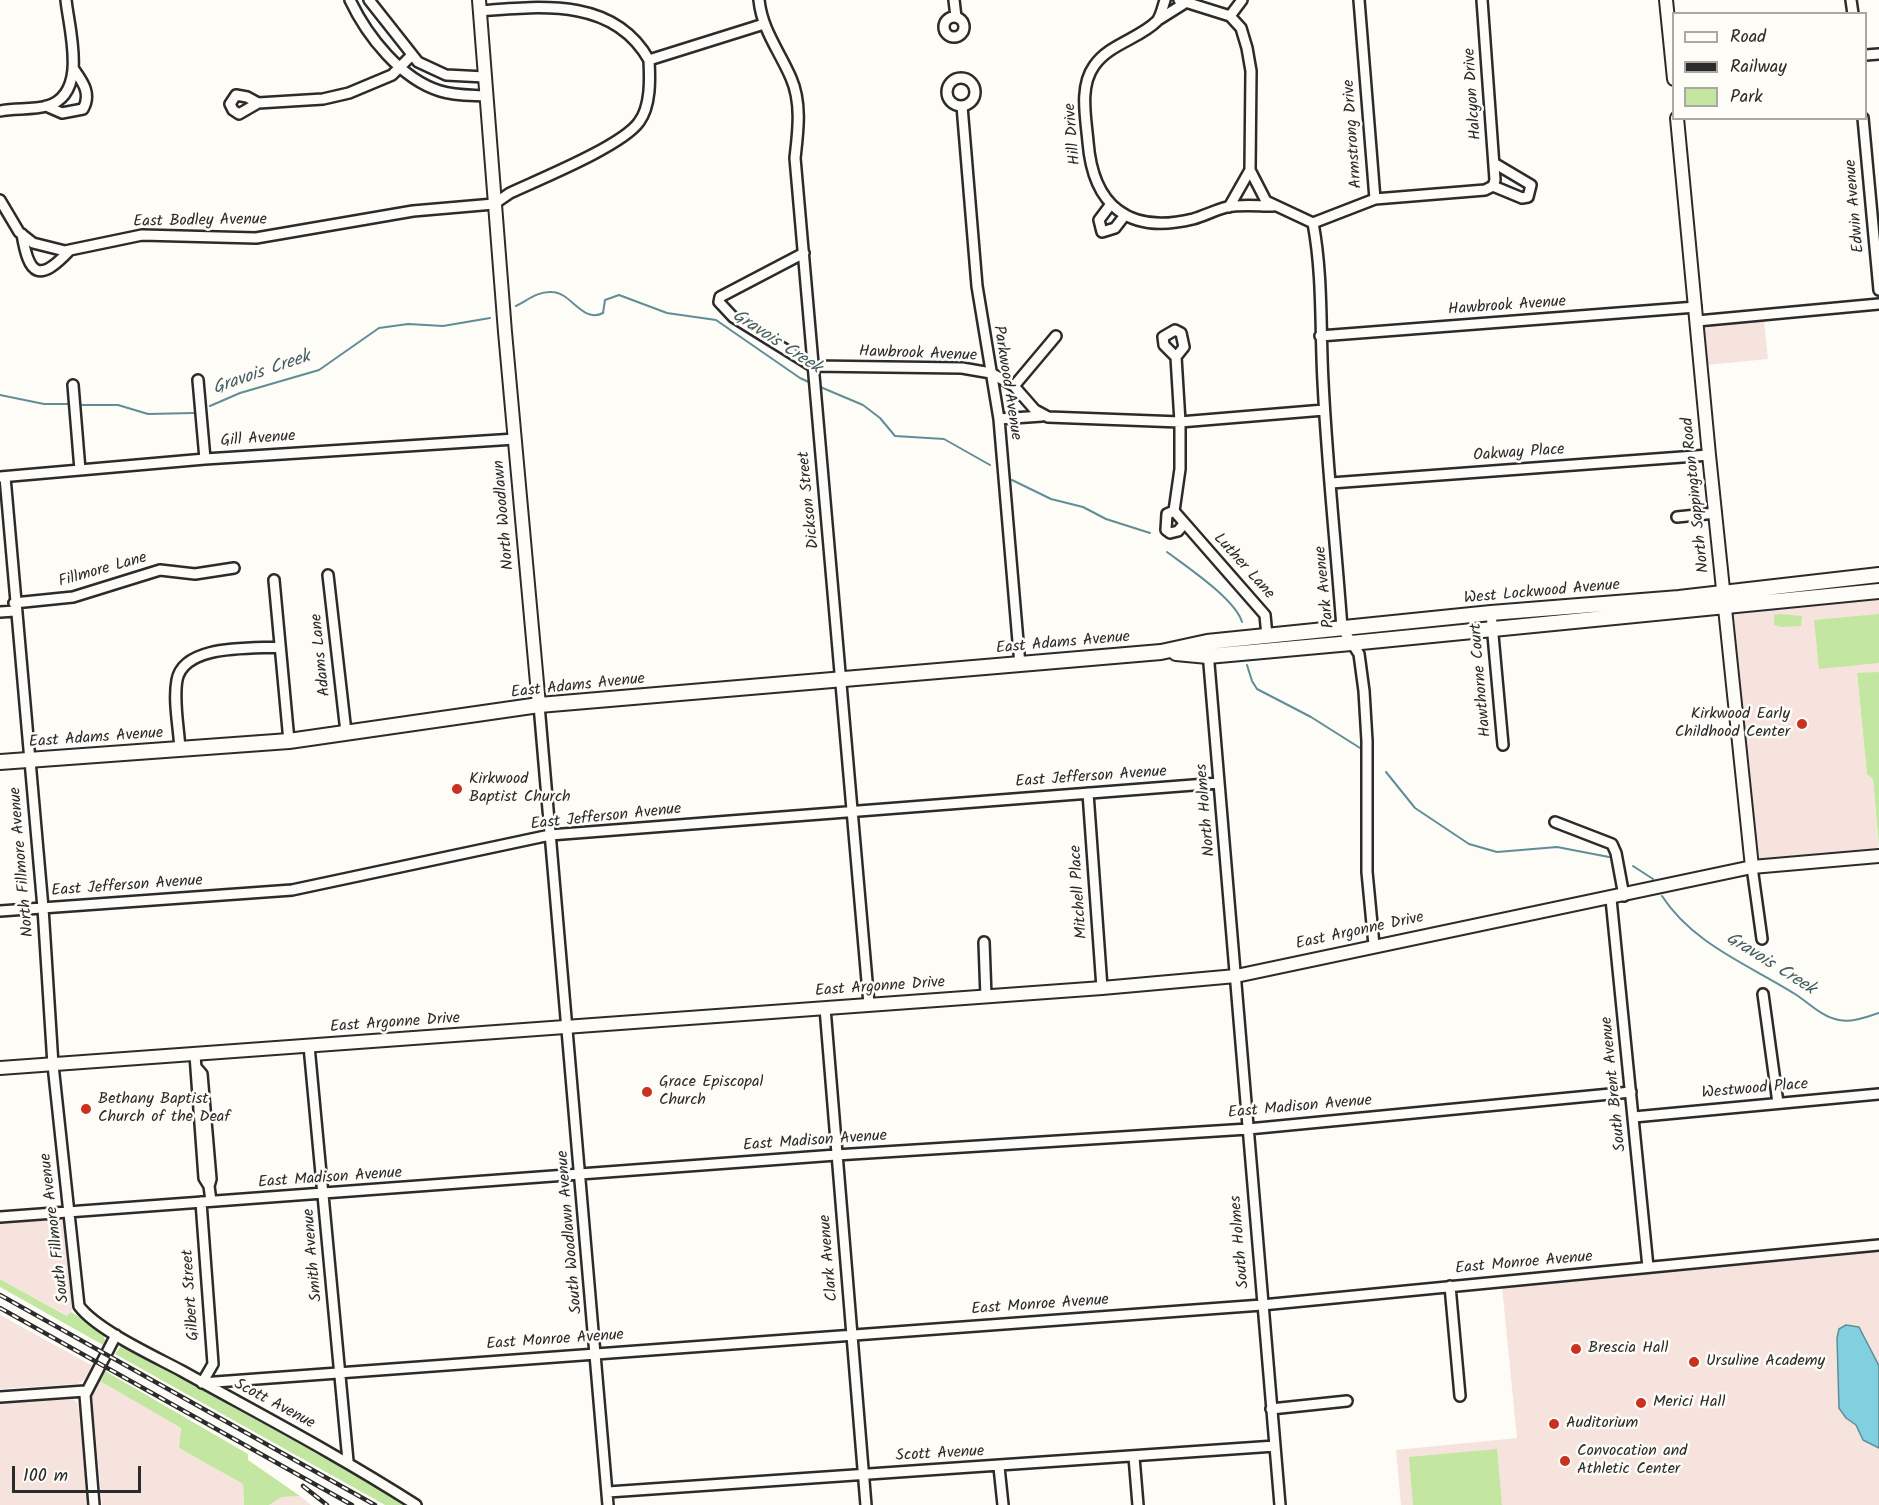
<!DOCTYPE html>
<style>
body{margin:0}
#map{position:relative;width:1879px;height:1505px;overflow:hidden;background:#fdfcf7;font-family:Kalam,sans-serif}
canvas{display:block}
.legend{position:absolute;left:1672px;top:12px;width:195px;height:108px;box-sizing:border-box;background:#fdfcf7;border:2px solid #a9a8a5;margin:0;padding:8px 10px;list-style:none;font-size:18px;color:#2b2b2b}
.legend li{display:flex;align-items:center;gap:12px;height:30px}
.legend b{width:30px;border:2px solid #a9a8a5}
.scale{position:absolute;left:12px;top:1466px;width:129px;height:27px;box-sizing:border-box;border:3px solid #2b2b2b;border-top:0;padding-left:8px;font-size:18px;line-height:21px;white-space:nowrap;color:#2b2b2b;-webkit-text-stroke:4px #fdfcf7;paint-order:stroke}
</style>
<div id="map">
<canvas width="1879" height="1505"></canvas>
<ul class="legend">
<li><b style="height:8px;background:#fdfcf7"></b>Road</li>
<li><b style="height:8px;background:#2b2b2b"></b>Railway</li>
<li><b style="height:16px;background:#c3e6a0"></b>Park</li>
</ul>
<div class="scale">100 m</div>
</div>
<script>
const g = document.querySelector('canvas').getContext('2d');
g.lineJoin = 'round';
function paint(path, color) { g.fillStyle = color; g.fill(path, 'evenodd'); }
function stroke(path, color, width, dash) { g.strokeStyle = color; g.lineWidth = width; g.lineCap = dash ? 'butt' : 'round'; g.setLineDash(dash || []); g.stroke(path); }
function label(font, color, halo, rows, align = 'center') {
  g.font = font + ' Kalam,sans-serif'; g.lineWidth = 5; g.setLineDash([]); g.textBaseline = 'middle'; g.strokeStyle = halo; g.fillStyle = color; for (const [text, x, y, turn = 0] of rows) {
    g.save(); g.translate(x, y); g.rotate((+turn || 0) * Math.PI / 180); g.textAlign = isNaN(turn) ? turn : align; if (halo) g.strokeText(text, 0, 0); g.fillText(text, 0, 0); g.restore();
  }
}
paint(new Path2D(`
 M1764 320 1768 359 1706 365 1703 330 1707 325Z
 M1879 596V672L1857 674 1867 774 1873 779 1879 851 1757 859 1754 854 1732 612 1736 610Z
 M59 1218 63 1221 73 1309 68 1316 0 1279V1223Z
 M1879 1251V1505H1401L1396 1450 1517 1438 1502 1287Z
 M0 1315 93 1366 84 1380 78 1384 0 1389Z
 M98 1380 181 1428 179 1448 243 1484 244 1505H102L92 1396Z
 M72 1398 78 1404 88 1505H0V1403Z
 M300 1496 311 1505H269L282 1497Z`), '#f6e3de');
paint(new Path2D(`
 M1879 577V586L1738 600V596Z
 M1779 614 1802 616 1801 626 1782 627 1774 625V615Z
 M1879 614V663L1819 669 1814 620Z
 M1482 619 1485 623 1360 636 1359 634V632Z
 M1335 634V639L1219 649 1253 644 1277 637Z
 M1879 672V847L1873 779 1867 774 1857 673Z
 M0 1279 67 1316 71 1312 102 1331 105 1340 103 1345 0 1287Z
 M121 1346 132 1348C168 1368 203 1390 239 1410 295 1442 352 1470 407 1505H385L115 1354Z
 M105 1371 248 1454V1460L300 1496 282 1497 269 1505H244L243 1484 179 1448 181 1428 98 1380Z
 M1497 1449 1502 1505H1413L1409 1457Z`), '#c3e6a0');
const water = new Path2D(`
 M1846 1325 1859 1327 1879 1366V1448L1863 1440 1856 1425 1846 1418 1839 1408 1837 1338 1839 1329Z`);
paint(water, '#81d0df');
stroke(water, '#5f8e97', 1.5);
stroke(new Path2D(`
 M516 306C528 300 538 291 552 292 571 292 583 324 603 313L605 300 619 295 667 313 716 320 800 378 813 384
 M818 386 863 405 880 418 895 436 944 439 990 465
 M0 395 44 404H68
 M82 405H118L148 414 194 413
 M210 406 240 393 319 370 379 328 408 324 443 326 490 318
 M1012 480 1051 499 1083 507 1106 519 1150 533
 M1167 552C1187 567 1235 599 1242 622
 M1247 665 1252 681 1257 689 1311 717 1360 748
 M1386 772 1415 808 1469 844 1497 852 1557 847 1609 857
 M1633 866 1653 879
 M1662 896C1693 944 1749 965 1795 994 1809 1003 1822 1017 1839 1020 1852 1023 1866 1017 1879 1013`), '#5f8e97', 2);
const minor = new Path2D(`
 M350 0C367 36 401 79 440 91 455 96 471 95 487 96
 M369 0 418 62 446 75 485 77
 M759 0C762 30 780 52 791 78 802 103 798 132 795 158L869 1004
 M954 0 956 17
 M1165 0C1163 6 1161 16 1157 21 1139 39 1109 44 1094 66 1079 87 1086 118 1088 142 1093 205 1128 235 1193 219 1204 216 1215 210 1227 207 1241 204 1258 206 1273 206
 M1179 0 1230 16 1241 28 1247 48 1251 71 1250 170 1229 207
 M1359 0 1375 199
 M1482 0 1495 180 1493 186
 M1851 0 1853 14
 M479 11C549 5 615 0 649 60L764 24
 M1230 16 1242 0
 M944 27a10 10 0 1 1 20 0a10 10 0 1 1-20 0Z
 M1158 20 1185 3
 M1866 55 1879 54
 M947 92a14 14 0 1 1 28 0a14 14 0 1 1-28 0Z
 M258 103 247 97 236 95 230 104 233 110 239 114 258 103 323 99 349 93 392 75 411 56
 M46 106 62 113 83 109C92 93 82 81 73 68
 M962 106 977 286 999 419 1020 665
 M0 111C15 108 32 110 47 106 89 94 69 30 66 0
 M1863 118 1879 290
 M1250 170 1266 201 1313 223
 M0 200 19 232 33 243 65 251 142 235 256 238 413 211 494 204 510 193C540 179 622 146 639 122 651 106 650 79 649 60
 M1111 204 1099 220 1102 232 1115 228 1125 215
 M1313 223C1323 276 1320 329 1323 382 1327 464 1336 546 1342 628L1359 654 1364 691 1367 741V872L1374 945
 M1313 223 1375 199 1485 190 1493 186 1522 198 1528 197 1531 185 1494 163
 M22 234C29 276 39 283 70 250
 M804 253 720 297 719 302 733 317 812 366 962 368 991 373 1014 386 1035 410 1048 417 1180 422 1324 410
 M1697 321 1879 304
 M1320 336 1696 307
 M1176 357 1164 345 1163 337 1175 330 1181 333 1184 347 1176 357 1180 422V469L1174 511 1265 615 1267 636
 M198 380 205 459
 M73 385 80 470
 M1014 386 1056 336
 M999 419 1042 416
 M0 477 205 459 515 439
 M5 477 43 908 53 1065 79 1306C97 1330 154 1356 182 1371 261 1415 340 1456 416 1505
 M1331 483 1709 455
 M1174 511 1167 514 1166 530 1170 533 1178 531 1184 524
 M1677 517 1716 513
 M328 575 346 732
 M274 580 289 741
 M14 603 73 597 160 570 195 574 234 568
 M0 612 15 611
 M1491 613 1503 745
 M1208 652 1280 1505
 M539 705 608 1505
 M180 750C179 728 173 701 177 680 184 644 250 649 280 647
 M1088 793 1102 988
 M1555 822 1612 844 1616 853 1624 896
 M1752 867 1762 939
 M1611 899 1648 1267
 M0 911 292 890 550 835 1219 783
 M984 942 986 997
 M1763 994 1778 1103
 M825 1008 866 1505
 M309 1046 348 1461
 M195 1055 204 1178 209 1186 211 1201
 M196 1067 202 1074 211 1179 209 1186
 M1634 1117 1879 1094
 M201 1202 213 1364 202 1383
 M0 1217 836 1155 1248 1129 1631 1092
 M1450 1286 1460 1396
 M202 1383 1262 1305 1879 1245
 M0 1397 85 1391
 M1271 1409 1347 1401
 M1134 1457 1138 1505
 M999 1467 1003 1505
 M608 1492 1275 1446
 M94 1505 85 1395 116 1335`);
const tertiary = new Path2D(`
 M479 0 505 332 539 705
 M1666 0 1674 79
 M1677 118 1709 455 1752 867
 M0 1068 1102 988 1236 976 1752 867 1879 856`);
const secondary = new Path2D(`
 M1176 653 1208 656 1351 643 1879 591
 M0 762 289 741 539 705 1161 652 1207 642 1491 613 1679 598 1879 575`);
stroke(minor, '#2b2b2b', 14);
stroke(tertiary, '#2b2b2b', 16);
stroke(secondary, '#2b2b2b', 18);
stroke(minor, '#fdfcf7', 9);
stroke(tertiary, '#fdfcf7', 12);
stroke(secondary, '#fdfcf7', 14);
const rail = new Path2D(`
 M0 1295 375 1505
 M0 1308 352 1505
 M303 1486 327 1505`);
stroke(rail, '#2b2b2b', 4.5);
stroke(rail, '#fdfcf7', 2, [7]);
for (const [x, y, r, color] of [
 [1802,724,6,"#c8321e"],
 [457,789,6,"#c8321e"],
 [647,1092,6,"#c8321e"],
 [86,1109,6,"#c8321e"],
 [1576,1349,6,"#c8321e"],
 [1694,1362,6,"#c8321e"],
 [1641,1403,6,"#c8321e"],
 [1554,1424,6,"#c8321e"],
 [1565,1461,6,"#c8321e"]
]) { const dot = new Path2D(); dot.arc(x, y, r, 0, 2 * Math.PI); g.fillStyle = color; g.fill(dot); stroke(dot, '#fdfcf7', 2); }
label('16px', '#2b2b2b', '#fdfcf7', [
 ["Halcyon Drive",1474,94,-94],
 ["Hill Drive",1074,134,-95],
 ["Armstrong Drive",1354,134,-94],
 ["Edwin Avenue",1856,206,-95],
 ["East Bodley Avenue",200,222,-1],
 ["Hawbrook Avenue",1507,307,-4],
 ["Hawbrook Avenue",918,355,2],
 ["Parkwood Avenue",1006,383,81],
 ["Gill Avenue",258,440,-4],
 ["Oakway Place",1519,454,-4],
 ["North Sappington Road",1697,495,-96],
 ["Dickson Street",810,500,-96],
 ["North Woodlawn",505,515,-95],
 ["Luther Lane",1243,567,48],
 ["Fillmore Lane",103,571,-16],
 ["Park Avenue",1326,587,-96],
 ["West Lockwood Avenue",1542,593,-5],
 ["East Adams Avenue",1063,644,-5],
 ["Adams Lane",322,655,-96],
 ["Hawthorne Court",1482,680,-95],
 ["East Adams Avenue",578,687,-6],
 ["East Adams Avenue",96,739,-4],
 ["East Jefferson Avenue",1091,778,-4],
 ["North Holmes",1207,810,-95],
 ["East Jefferson Avenue",606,818,-6],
 ["North Fillmore Avenue",23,862,-95],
 ["East Jefferson Avenue",127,887,-4],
 ["Mitchell Place",1080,892,-94],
 ["East Argonne Drive",1360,932,-12],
 ["East Argonne Drive",880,988,-4],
 ["East Argonne Drive",395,1024,-4],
 ["South Brent Avenue",1615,1084,-96],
 ["Westwood Place",1755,1090,-5],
 ["East Madison Avenue",1300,1108,-5],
 ["East Madison Avenue",815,1142,-4],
 ["East Madison Avenue",330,1179,-4],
 ["South Fillmore Avenue",56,1228,-97],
 ["South Woodlawn Avenue",571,1232,-95],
 ["South Holmes",1241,1242,-95],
 ["Smith Avenue",314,1255,-95],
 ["Clark Avenue",830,1258,-95],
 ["East Monroe Avenue",1524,1264,-5],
 ["Gilbert Street",192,1295,-94],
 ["East Monroe Avenue",1040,1306,-4],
 ["East Monroe Avenue",555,1341,-4],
 ["Scott Avenue",274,1405,28],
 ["Scott Avenue",940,1455,-3]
]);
label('16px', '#2b2b2b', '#fdfcf7', [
 ["Kirkwood Early",1790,715,"right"],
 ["Childhood Center",1790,733,"right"],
 ["Kirkwood",469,780],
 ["Baptist Church",469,798],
 ["Grace Episcopal",659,1083],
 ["Church",659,1101],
 ["Bethany Baptist",98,1100],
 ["Church of the Deaf",98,1118],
 ["Brescia Hall",1588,1349],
 ["Ursuline Academy",1706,1362],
 ["Merici Hall",1653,1403],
 ["Auditorium",1566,1424],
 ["Convocation and",1577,1452],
 ["Athletic Center",1577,1470]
], 'left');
label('italic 18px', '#455d61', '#fdfcf7', [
 ["Gravois Creek",776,343,33],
 ["Gravois Creek",262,374,-19],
 ["Gravois Creek",1770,965,32]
]);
</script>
